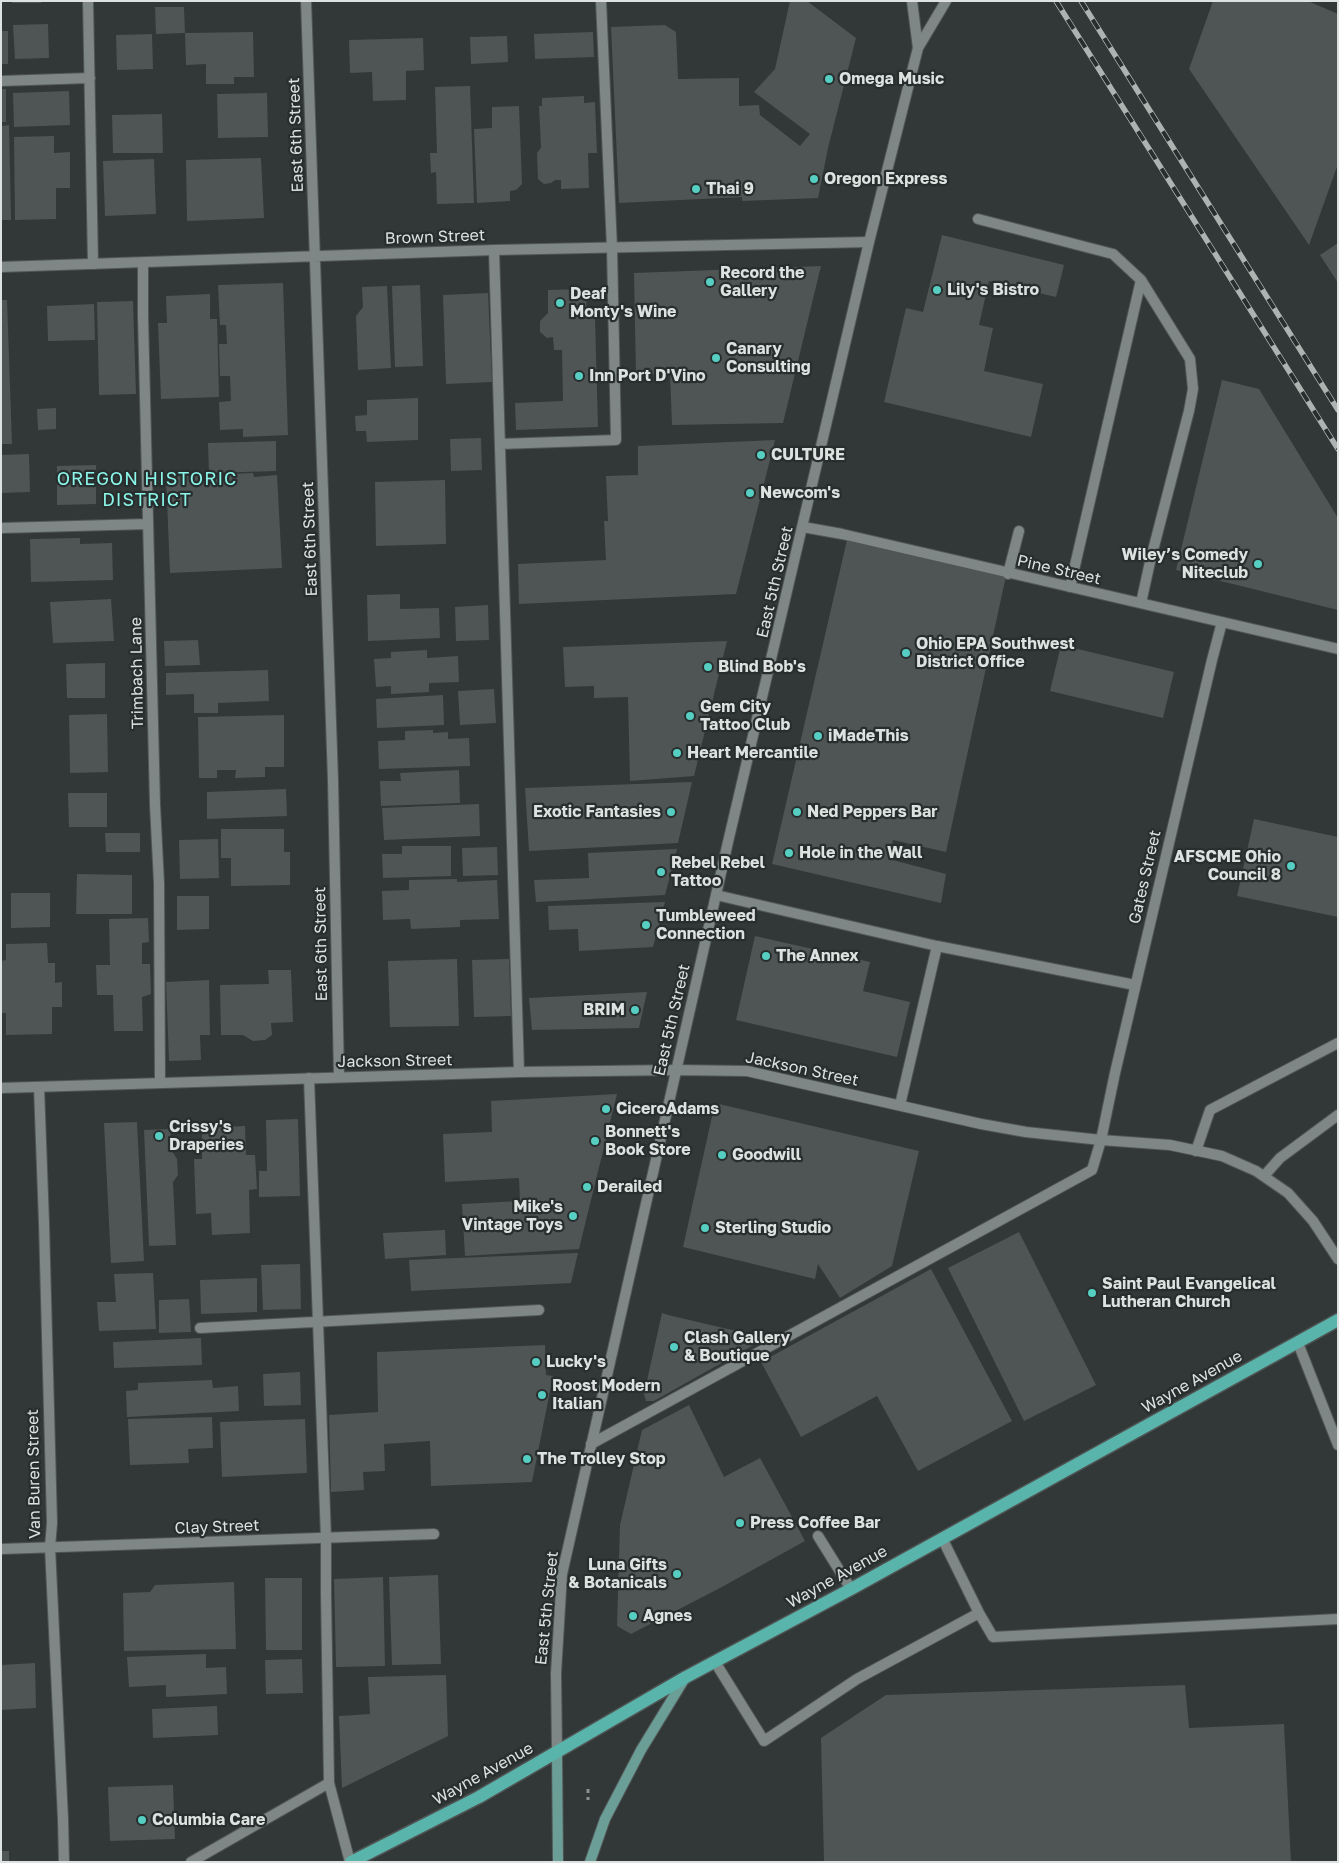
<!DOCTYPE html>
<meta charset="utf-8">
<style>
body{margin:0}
#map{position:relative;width:1339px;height:1863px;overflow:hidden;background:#313837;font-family:"Golos Text",sans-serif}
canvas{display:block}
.frame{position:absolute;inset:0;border:2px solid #dde1e0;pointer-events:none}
</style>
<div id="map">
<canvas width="1339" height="1863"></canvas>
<div class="frame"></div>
</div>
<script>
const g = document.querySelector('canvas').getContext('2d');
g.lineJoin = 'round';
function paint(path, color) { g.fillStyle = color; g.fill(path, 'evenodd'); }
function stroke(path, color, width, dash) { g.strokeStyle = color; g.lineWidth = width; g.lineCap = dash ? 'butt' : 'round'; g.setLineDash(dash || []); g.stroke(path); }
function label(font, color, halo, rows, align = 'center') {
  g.font = font + ' "Golos Text",sans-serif'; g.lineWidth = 4.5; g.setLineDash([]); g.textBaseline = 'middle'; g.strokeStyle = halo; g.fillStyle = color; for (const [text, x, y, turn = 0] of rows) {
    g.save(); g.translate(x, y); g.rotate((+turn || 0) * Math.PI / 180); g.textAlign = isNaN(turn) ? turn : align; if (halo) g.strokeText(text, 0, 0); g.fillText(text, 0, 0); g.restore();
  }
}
paint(new Path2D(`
 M12 1H41V3H12Z
 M790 1H807L856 38 828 148 818 198 742 201V197L619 203 611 27 665 25 676 32 678 79 739 78V106L759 105 760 115 800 146 810 134 754 92 775 69Z
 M1213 1H1308L1338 14V164L1309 245 1189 69Z
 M155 7H184L185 33 156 34Z
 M48 24 49 58 15 59 13 25Z
 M1 31H8V64H1Z
 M253 32 254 77H234V84H206V64L186 65 185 33Z
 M593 32 594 57 535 59 534 34Z
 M152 34 153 69 117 70 116 35Z
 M507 36 508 62 471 64 470 37Z
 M423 38 424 70 406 71V100L373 101 372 72 350 73 349 40Z
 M470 86 474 203 437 204 436 172 431 173 430 153H437L435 87Z
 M1 89H6V122H1Z
 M69 91 70 125 14 127 13 93Z
 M267 93 268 137 218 138 217 94Z
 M584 96V103L595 102 597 153H588L589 188 561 189V180H555L551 183 544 184 538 179 537 153 541 148 539 106H542V98Z
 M519 106 522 184 516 190 510 191V201L477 203 474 129 492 128V107Z
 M162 114 163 153H113L112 115Z
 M9 125 11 220H1V126Z
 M54 136V153L70 152V188H56V219L15 220 14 137Z
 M261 158 264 218 187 221 186 160Z
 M154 159 156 214 105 216 103 161Z
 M942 235 1064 265 1056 297 989 281 979 325 993 328 984 371 1043 384 1031 437 884 402 906 308 923 312Z
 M1338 243V283L1320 255Z
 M821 266 783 423 672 425 670 374 636 375 634 273Z
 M283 283 288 435 243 437V429L220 430 219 402 231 401 230 376H220L219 344H227L226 325H220L218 285Z
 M420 285 423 366 395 367 392 286Z
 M387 286 391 368 358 370 356 316 363 307 362 287Z
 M586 289 587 318H595L598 427 516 430 515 403 563 401 562 350H554L553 337 547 338 540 332V321L548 313V290Z
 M488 293 492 382 446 384 443 295Z
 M210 294V319H217L219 397 161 399 158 323H167L166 296Z
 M1 300H7L12 444H1Z
 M133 301 136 394 99 395 97 302Z
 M94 304 95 340 48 341 47 306Z
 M1222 380 1259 389 1338 518V610L1176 570Z
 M418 398V440L367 442 366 431H356L355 416 367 415V400Z
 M56 408V429L38 430 37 409Z
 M481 438 482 470 451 471 450 439Z
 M775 440 736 594 519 604 518 564 606 560 604 521H608L606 476 638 475V446Z
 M276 441V471L209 473 208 443Z
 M29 454 30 492 1 493V455Z
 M96 465V504L57 505V466Z
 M253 473 254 477 277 475 282 568 170 573 166 477Z
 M445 480 446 544 376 546 375 482Z
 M80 538V544L112 543 113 580 31 582 30 539Z
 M847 540 1006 576 946 852 893 840 889 859 946 874 941 903 772 864Z
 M400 594V609L439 608 440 638 368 641 367 595Z
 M111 599 114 641 53 643 50 602Z
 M488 605 489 640 456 641 455 607Z
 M198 640 200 665 165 666 164 641Z
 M727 641 694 776 630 781 628 697 594 698V686L565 687 563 647Z
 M1061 645 1174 672 1163 718 1050 691Z
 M427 650V658L458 656 459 682 429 683V692L391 694V686L376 687 374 659 391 658V652Z
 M105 663V698H67L66 664Z
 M268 670 269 701 218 703V713H194V694L166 695V673Z
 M494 689 496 723 460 725 458 691Z
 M443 695 444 725 377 728 376 699Z
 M107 714 108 772 70 773 69 715Z
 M284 715V767H265V777L235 778 236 770H217V778H199L198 717Z
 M433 730V733L448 732V739L469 738 470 766 379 769 378 741 405 740V731Z
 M459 770 460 803 381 806 380 781H401L400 773Z
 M692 782 678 843 529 851 525 788Z
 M286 789 287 816 207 819V792Z
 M68 793H107V827H69Z
 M479 804 480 836 384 840 382 808Z
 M1254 819 1338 837V917L1237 896Z
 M221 829H284V852H290V885L231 886V858H221Z
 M105 833H140V852H106Z
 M218 839 219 878 180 879 179 840Z
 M402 846H451V876L383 878 382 854H402Z
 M497 847 498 875 463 876 462 848Z
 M677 849 665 895 536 902 534 880 589 878 588 853Z
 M77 874 132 875V914H76Z
 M457 879V882L497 880 499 919 460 920V927L411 929 410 919 383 920 382 891 409 890V880Z
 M11 893H50V927L11 928Z
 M177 896H209V929L177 930Z
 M665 902 653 947 579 951 578 929 549 930 548 906Z
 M148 918 149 942 142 943V964H150L151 994 142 997 143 1031H114L113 995H97L96 965H110L109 919Z
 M755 936 870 962 863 991 910 1002 897 1057 736 1020Z
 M47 943 48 963H55V983L62 982V1007H52V1034L6 1035V1013H1V961L6 960V944Z
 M457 959 459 1026 390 1027 388 961Z
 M509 959 511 1016 474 1017 472 960Z
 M268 970H291L293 1022 271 1023 272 1035 265 1040 253 1041 243 1035H221L220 985 269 984Z
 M209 980 210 1035H200L201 1060 169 1061 166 982Z
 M647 992 639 1028 532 1030 529 998Z
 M617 1094 579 1249 465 1256 462 1204 520 1201 519 1178 445 1182 443 1134 492 1132 491 1101Z
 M715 1103 919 1151 892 1266 840 1298 818 1264 815 1279 683 1247Z
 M298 1119 300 1196 259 1197V1171H267L266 1120Z
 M137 1122 144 1261 111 1263 104 1123Z
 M245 1126 246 1155H255L257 1189 249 1190 250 1233 212 1235 211 1213 196 1214 194 1159H202V1128Z
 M170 1129 172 1151 177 1159 178 1175 173 1182 176 1245 149 1246 144 1130Z
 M445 1230 446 1255 385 1259 383 1233Z
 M1019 1232 1096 1385 1024 1421 948 1268Z
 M578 1253 571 1283 411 1291 409 1260Z
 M300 1264 301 1309 263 1310 261 1265Z
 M931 1269 1012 1421 918 1471 877 1396 801 1437 761 1362Z
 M153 1273 156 1329 99 1331 97 1302H116L114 1274Z
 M257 1278V1312L201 1314 200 1280Z
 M189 1299 191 1332 159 1333V1300Z
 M662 1313 668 1315 766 1338 654 1401H646L644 1394Z
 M201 1338 202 1365 114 1368 113 1342Z
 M545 1345 546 1375 553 1376 532 1482 431 1486 430 1441 384 1444 385 1471 363 1472 364 1490 331 1492 329 1415 378 1412 377 1352Z
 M300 1372 301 1405 264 1406 263 1374Z
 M212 1380 213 1388 238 1386 239 1411 127 1417 126 1391 138 1390V1383Z
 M689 1405 724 1477 760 1458 805 1541 720 1588 631 1634 617 1626 620 1525 642 1430Z
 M212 1417 213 1448 188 1449 189 1463 130 1465 128 1419Z
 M305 1419 307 1473 222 1477 220 1422Z
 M438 1575 441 1664 392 1665 389 1577Z
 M383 1577 385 1666 336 1667 334 1579Z
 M265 1578H302V1650H266Z
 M234 1582 236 1649 124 1651 123 1593 150 1592 155 1585Z
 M206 1654V1668L226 1667 227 1694 166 1697V1685L129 1687 127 1657Z
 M302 1659 303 1693 266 1694 265 1660Z
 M35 1663 36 1708 1 1710V1665Z
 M446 1675 448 1736 342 1788 339 1716 370 1714 368 1677Z
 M1185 1685 1189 1728 1284 1724 1291 1862H824L821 1738 886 1695Z
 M217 1706 218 1735 153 1738 152 1709Z
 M173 1785 175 1839 110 1841 108 1787Z
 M1 1851H9V1862H1Z`), '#4e5554');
const service = new Path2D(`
 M88 1 93 264
 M1 81 90 78
 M978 219 1113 254 1141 280 1190 359 1193 389 1189 411 1150 562 1141 603
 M494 250 519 1072
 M143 263V316L155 805 159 883 160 1083
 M500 444 616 440 612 248 601 1
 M1 528 148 524
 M1008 574 1019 531
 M1070 587 1141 280
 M716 895 937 946 1135 985
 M309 1078 326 1538V1593L329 1783 350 1862
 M900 1105 937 946
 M1196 1151 1210 1110 1338 1043
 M1264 1176 1280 1158 1338 1115
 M200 1328 539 1310
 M1298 1343 1338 1445
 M591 1444 1092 1170 1101 1140
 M818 1536 851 1589
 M942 1538 979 1613 993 1637 1338 1619
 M715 1662 764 1741 857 1679 979 1613
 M191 1862 329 1783`);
const minor = new Path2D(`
 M306 1 333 780 339 1077
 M1 267 494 250 869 242
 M803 527 842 534 1338 649
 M39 1087 44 1223 52 1523 50 1547 63 1819 64 1862
 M1 1088 519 1072 676 1070 747 1071 981 1124 1026 1132 1101 1140 1170 1145 1222 1156 1256 1171 1288 1193 1313 1221 1338 1259
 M1101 1140 1115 1073 1212 660 1222 622
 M1 1549 434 1534`);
const tertiary = new Path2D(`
 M912 1 918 48
 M557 1752 556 1673 562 1574 728 842 869 242 918 48 946 1`);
const secondary = new Path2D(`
 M557 1752 558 1862
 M590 1862 605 1819 641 1750 685 1678`);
const primary = new Path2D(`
 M351 1862 479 1797 686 1677 851 1589 1338 1320`);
stroke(service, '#505655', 12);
stroke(minor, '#505655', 12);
stroke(tertiary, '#505655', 12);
stroke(secondary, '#505655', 12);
stroke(primary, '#505655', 15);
stroke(new Path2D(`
 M588 1789V1800`), '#8c9190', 3, [4, 4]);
stroke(service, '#7e8785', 10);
stroke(minor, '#7e8785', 10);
stroke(tertiary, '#7e8785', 10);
stroke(secondary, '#6c9e98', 10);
stroke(primary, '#59b5ac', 12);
const rail = new Path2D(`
 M1056 1 1338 449
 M1081 1 1338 410`);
stroke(rail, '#aeb3b2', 5.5);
stroke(rail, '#272e2d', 4, [11]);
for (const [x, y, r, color] of [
 [829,79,5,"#57cec2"],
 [814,179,5,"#57cec2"],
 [696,189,5,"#57cec2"],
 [710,282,5,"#57cec2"],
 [937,290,5,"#57cec2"],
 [560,303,5,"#57cec2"],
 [716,358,5,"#57cec2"],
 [579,376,5,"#57cec2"],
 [761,455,5,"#57cec2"],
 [750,493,5,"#57cec2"],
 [1258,564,5,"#57cec2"],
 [906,653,5,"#57cec2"],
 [708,667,5,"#57cec2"],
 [690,716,5,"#57cec2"],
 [818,736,5,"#57cec2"],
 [677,753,5,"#57cec2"],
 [671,812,5,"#57cec2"],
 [797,812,5,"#57cec2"],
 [789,853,5,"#57cec2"],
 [1291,866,5,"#57cec2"],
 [661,872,5,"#57cec2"],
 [646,925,5,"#57cec2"],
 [766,956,5,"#57cec2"],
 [635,1010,5,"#57cec2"],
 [606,1109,5,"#57cec2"],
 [159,1136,5,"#57cec2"],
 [595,1141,5,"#57cec2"],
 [722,1155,5,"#57cec2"],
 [587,1187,5,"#57cec2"],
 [573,1216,5,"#57cec2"],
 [705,1228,5,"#57cec2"],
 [1092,1293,5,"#57cec2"],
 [674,1347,5,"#57cec2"],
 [536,1362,5,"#57cec2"],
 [542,1395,5,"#57cec2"],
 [527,1459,5,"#57cec2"],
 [740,1523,5,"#57cec2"],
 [677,1574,5,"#57cec2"],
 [633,1616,5,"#57cec2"],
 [142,1820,5,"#57cec2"]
]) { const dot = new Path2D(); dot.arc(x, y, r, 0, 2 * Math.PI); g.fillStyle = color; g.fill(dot); stroke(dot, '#272e2d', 2); }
label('bold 16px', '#dde1e0', '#272e2d', [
 ["Omega Music",839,79],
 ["Oregon Express",824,179],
 ["Thai 9",706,189],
 ["Record the",720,273],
 ["Gallery",720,291],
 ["Lily's Bistro",947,290],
 ["Deaf",570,294],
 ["Monty's Wine",570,312],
 ["Canary",726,349],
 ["Consulting",726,367],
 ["Inn Port D'Vino",589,376],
 ["CULTURE",771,455],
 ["Newcom's",760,493],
 ["Wiley’s Comedy",1248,555,"right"],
 ["Niteclub",1248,573,"right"],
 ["Ohio EPA Southwest",916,644],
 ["District Office",916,662],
 ["Blind Bob's",718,667],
 ["Gem City",700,707],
 ["Tattoo Club",700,725],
 ["iMadeThis",828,736],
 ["Heart Mercantile",687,753],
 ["Exotic Fantasies",661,812,"right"],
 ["Ned Peppers Bar",807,812],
 ["Hole in the Wall",799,853],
 ["AFSCME Ohio",1281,857,"right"],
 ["Council 8",1281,875,"right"],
 ["Rebel Rebel",671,863],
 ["Tattoo",671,881],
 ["Tumbleweed",656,916],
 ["Connection",656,934],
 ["The Annex",776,956],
 ["BRIM",625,1010,"right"],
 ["CiceroAdams",616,1109],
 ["Crissy's",169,1127],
 ["Draperies",169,1145],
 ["Bonnett's",605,1132],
 ["Book Store",605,1150],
 ["Goodwill",732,1155],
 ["Derailed",597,1187],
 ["Mike's",563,1207,"right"],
 ["Vintage Toys",563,1225,"right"],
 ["Sterling Studio",715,1228],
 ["Saint Paul Evangelical",1102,1284],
 ["Lutheran Church",1102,1302],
 ["Clash Gallery",684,1338],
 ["& Boutique",684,1356],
 ["Lucky's",546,1362],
 ["Roost Modern",552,1386],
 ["Italian",552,1404],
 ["The Trolley Stop",537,1459],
 ["Press Coffee Bar",750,1523],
 ["Luna Gifts",667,1565,"right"],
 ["& Botanicals",667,1583,"right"],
 ["Agnes",643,1616],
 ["Columbia Care",152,1820]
], 'left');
label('16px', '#dde1e0', '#272e2d', [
 ["East 6th Street",296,135,-92],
 ["Brown Street",435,237,-2],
 ["East 6th Street",310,539,-92],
 ["Pine Street",1059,570,13],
 ["East 5th Street",775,582,-77],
 ["Trimbach Lane",137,673,-91],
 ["Gates Street",1145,877,-77],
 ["East 6th Street",321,944,-91],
 ["East 5th Street",672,1020,-77],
 ["Jackson Street",395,1061,-1],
 ["Jackson Street",802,1069,12],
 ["Wayne Avenue",1192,1382,-29],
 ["Van Buren Street",34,1474,-91],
 ["Clay Street",217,1527,-2],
 ["Wayne Avenue",837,1577,-29],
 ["East 5th Street",547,1608,-84],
 ["Wayne Avenue",483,1774,-29]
]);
g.letterSpacing = '1px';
label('18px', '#8cf6ea', '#272e2d', [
 ["OREGON HISTORIC",147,479],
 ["DISTRICT",147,500]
]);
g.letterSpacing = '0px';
</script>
